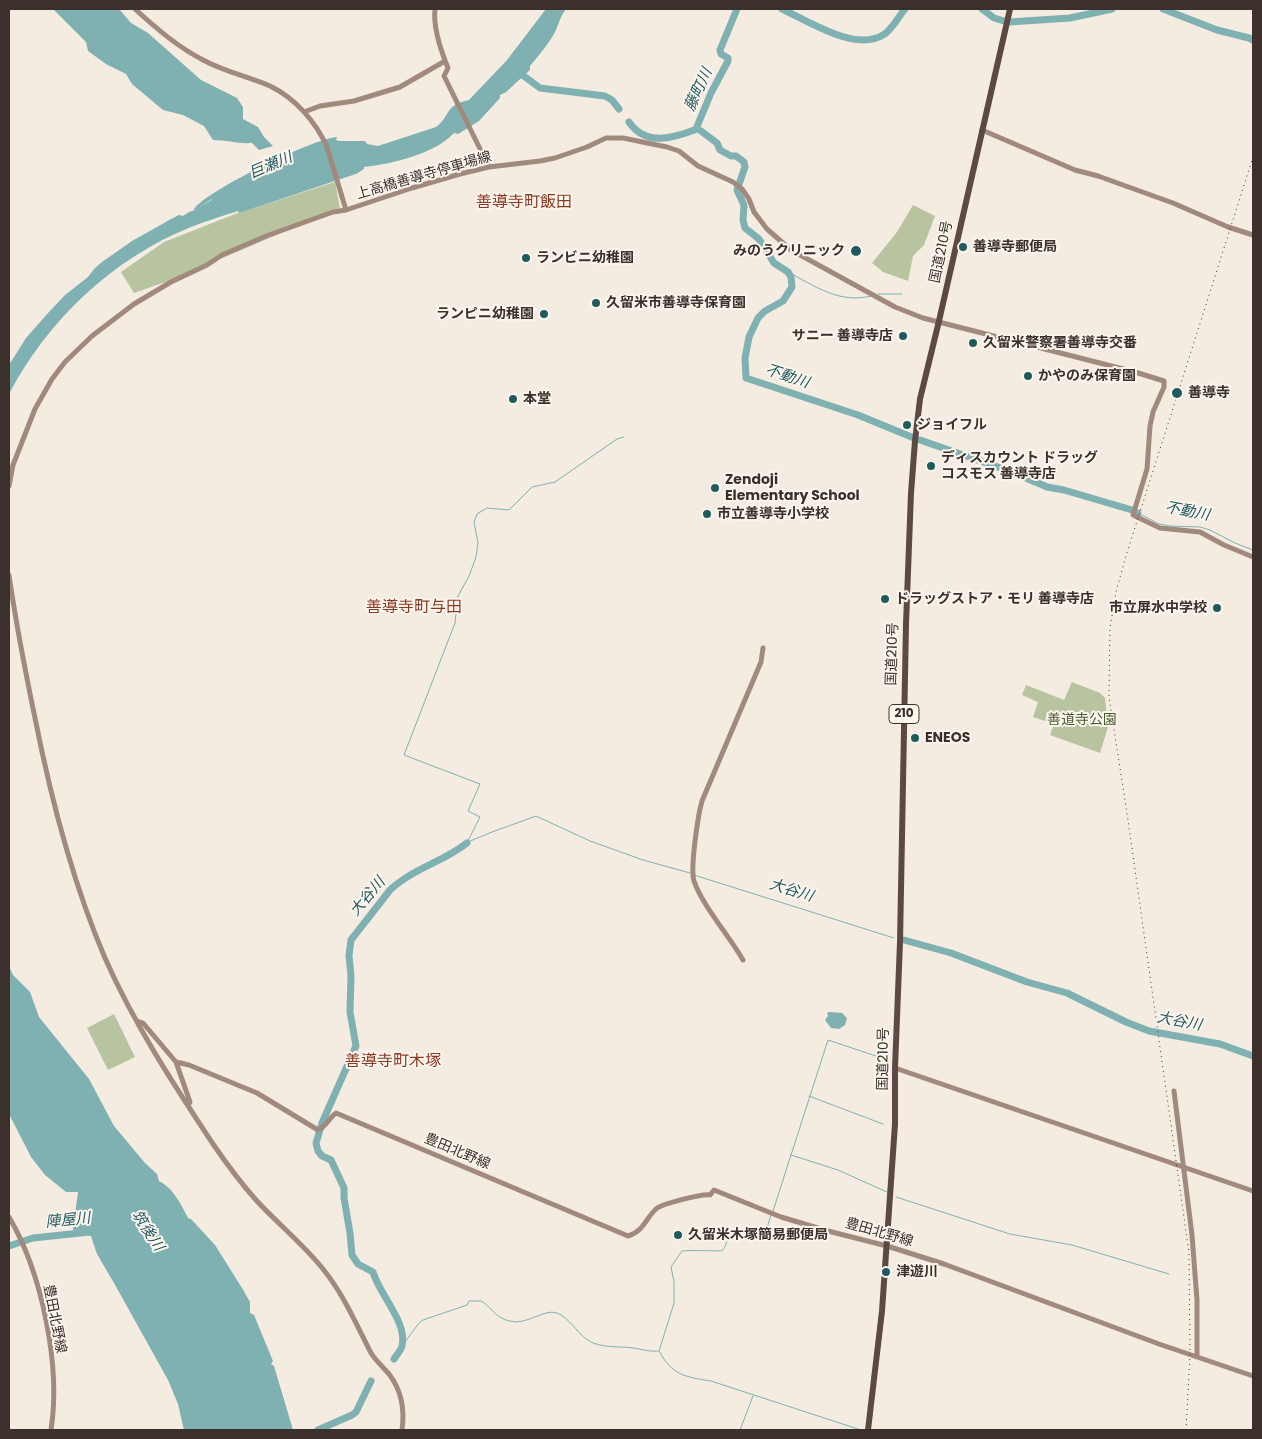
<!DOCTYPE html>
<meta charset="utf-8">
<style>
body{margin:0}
#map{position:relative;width:1262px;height:1439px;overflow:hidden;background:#f4ebe1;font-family:Poppins,sans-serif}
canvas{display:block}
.frame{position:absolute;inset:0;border:10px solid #3b302b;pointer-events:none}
</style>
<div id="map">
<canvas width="1262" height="1439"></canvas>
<div class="frame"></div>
</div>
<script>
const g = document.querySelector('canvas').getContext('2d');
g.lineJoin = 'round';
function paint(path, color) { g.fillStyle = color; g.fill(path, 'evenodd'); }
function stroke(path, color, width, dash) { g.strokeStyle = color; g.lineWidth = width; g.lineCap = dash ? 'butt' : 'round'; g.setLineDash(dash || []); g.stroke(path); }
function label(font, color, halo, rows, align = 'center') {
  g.font = font + ' Poppins,"Noto Sans JP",sans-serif'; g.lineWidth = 4; g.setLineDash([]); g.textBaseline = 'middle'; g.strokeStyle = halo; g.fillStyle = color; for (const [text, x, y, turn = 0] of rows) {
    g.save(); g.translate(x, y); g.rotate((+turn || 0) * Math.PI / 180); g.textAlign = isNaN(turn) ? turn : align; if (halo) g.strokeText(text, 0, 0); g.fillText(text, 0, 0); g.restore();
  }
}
paint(new Path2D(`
 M335 182 340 208 171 280 134 293 121 272 164 242 235 214Z
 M913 205 935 216 924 245 913 256 908 281 883 272 872 263 897 232Z
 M1072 682 1100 693 1105 698 1108 727 1100 753 1050 735 1054 724 1033 717 1038 702 1022 695 1026 685 1064 700Z
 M114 1014 135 1057 108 1070 87 1028Z`), '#b8c4a0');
paint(new Path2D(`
 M53 9H119L131 23 148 33 201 80 237 98 243 107V119L258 127 264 137 273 146 259 150 252 143C239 144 227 140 213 140L204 126 183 115 163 110 132 84 126 74 106 64 88 51 86 42Z
 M546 9H566C559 18 559 25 554 34 547 46 538 56 530 66V70L506 92 500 95V98L479 121 458 134 454 133C435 154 391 164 364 167V169L356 174 239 213 238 211C222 216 206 221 191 227 113 258 47 321 9 394V365L26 338 48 313 65 295 88 277 95 268 102 262 132 241 173 218 179 215 183 216 189 212 193 211V216L210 206 212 199 195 210 194 209C208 190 312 139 337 137L336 140 339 141H365L367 144 378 146 436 127C451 116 444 105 469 100L507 60Z
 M9 966 13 975 30 992 39 1017 89 1079 114 1126 145 1163 157 1174 159 1181C173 1188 181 1204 188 1218L191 1219 215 1245 242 1288 250 1302V1313L254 1315 273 1361 271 1364 274 1366 293 1430H184L178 1404 168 1380 114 1283 97 1254 91 1236 73 1230 78 1192H66L45 1175 31 1157 9 1114Z
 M829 1012 842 1013 847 1018 845 1025 839 1029 831 1028 825 1020 828 1016 827 1013Z`), '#7fb0b2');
stroke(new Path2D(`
 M788 272C815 286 839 304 871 296
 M878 294H902
 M1142 515 1159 524 1170 526 1200 527 1210 530 1235 543 1253 550
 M468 842 492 832 536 816 590 841 643 860 690 873
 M467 843 480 817 468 811 480 784 404 755 455 623 458 596 469 576 476 557 478 543 474 522 477 514 487 508 509 510 532 487 555 482 617 439 624 437
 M694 875 894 938
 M809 1096 883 1124
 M791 1155 838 1170 887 1192
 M896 1197 1010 1234 1072 1245 1169 1274
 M773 1211 828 1040 885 1059
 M771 1215 766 1231C757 1236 746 1232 735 1234 724 1237 728 1248 721 1251 719 1251 689 1250 682 1251L671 1267 674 1282V1303L659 1351C672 1375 685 1377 711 1381L861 1430
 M402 1346 419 1323 423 1320 467 1305 469 1301H481C492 1307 494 1317 509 1321 527 1326 544 1308 557 1313 568 1317 577 1332 586 1339 601 1350 622 1345 639 1349 646 1350 650 1352 658 1351
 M740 1430 753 1396`), '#7fb0b2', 1);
stroke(new Path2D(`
 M782 9C808 21 855 52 883 35 892 30 898 17 905 9
 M982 9 994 18 1004 21
 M1163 9 1217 30 1249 38 1253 40
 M1009 22 1070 18 1112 9
 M517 71 540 88 605 96 612 100 619 109
 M629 122C646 147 674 138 697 129
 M696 129 711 93 728 61V58L721 54 720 50 737 9
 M701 131 717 143 720 150 731 156H736L744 162 745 167 737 190 744 205 743 220 745 228 759 239 774 263 788 272 791 277 792 287 783 301 765 311 758 318 749 337 745 358 746 378 858 415 914 438
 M185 219 219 200
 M920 440 1015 473 1035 482
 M1038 483 1047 487 1064 490 1132 510
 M1137 513H1138
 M904 940 951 953 1027 982 1067 993 1126 1022 1149 1031 1220 1044 1253 1056
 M9 1246 33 1238 90 1232
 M394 1359C396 1356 401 1350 402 1346 408 1323 379 1294 373 1272L358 1264 352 1255 350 1233 344 1198V1188L331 1160 322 1156 318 1151 316 1143 322 1123 356 1046 350 1012 351 976 349 955 351 940 390 890C412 869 443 862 467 843
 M318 1430 352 1415 356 1412 371 1381`), '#7fb0b2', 7);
stroke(new Path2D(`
 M135 9C157 29 179 48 205 61 226 72 249 77 270 86 295 98 316 122 327 147L346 210
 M435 9C433 27 441 51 448 68L444 76 489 167
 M304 112 320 106 354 101 400 87 445 61
 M982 130 1075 170 1098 176 1173 203 1228 227 1253 235
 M9 486 13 465 35 409 52 379 65 362 92 336 134 304 171 282 207 265 222 255 266 236 333 212 346 210 412 188 460 174 489 167 540 161 555 158 587 147 606 138H623L667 147 679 151 698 166 733 182 742 189 749 199 754 212 767 229 791 250 895 307 923 318 1135 372 1164 381V387L1153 412 1150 426 1147 469 1133 515 1160 528 1200 532 1224 545 1253 557
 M9 575C16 623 25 670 35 718 51 799 72 881 105 958 134 1024 174 1085 213 1144 226 1163 240 1182 256 1200 278 1224 303 1244 323 1269 344 1295 356 1324 371 1353 376 1361 383 1367 389 1374 402 1391 405 1409 402 1430
 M743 960C730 937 702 905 694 881 690 868 698 815 702 801L761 662 763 648
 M137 1021 143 1023 176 1062 189 1065 257 1093 318 1130C326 1127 329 1118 336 1113L628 1236C643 1232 646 1218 656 1209 661 1204 704 1193 710 1195L714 1190 781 1217 828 1231 887 1246 944 1264 1159 1344 1253 1376
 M176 1062 190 1102 188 1105
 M895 1068 1253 1191
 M1174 1091 1192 1235 1197 1300V1357
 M9 1217C42 1273 61 1366 51 1430`), '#a18a7d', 5);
stroke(new Path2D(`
 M868 1430 882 1311 895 1124V1068L900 942 906 624 911 493 915 441 920 399 939 321 1010 9`), '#5c4a42', 6);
stroke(new Path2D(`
 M1186 1430 1190 1355 1189 1253 1128 820 1109 697 1110 628 1116 592 1125 559 1253 157`), '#3b302b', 1, [1, 4]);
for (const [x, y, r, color] of [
 [963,247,5,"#1f5a5e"],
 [856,251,6,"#1f5a5e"],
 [526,258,5,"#1f5a5e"],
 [596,303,5,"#1f5a5e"],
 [544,314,5,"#1f5a5e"],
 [903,336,5,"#1f5a5e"],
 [973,343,5,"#1f5a5e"],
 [1028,376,5,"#1f5a5e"],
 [1177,393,6,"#1f5a5e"],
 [513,399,5,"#1f5a5e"],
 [907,425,5,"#1f5a5e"],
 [931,466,5,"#1f5a5e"],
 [715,488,5,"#1f5a5e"],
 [707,514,5,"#1f5a5e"],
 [885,599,5,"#1f5a5e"],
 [1217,608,5,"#1f5a5e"],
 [915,738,5,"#1f5a5e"],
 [678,1235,5,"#1f5a5e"],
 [886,1272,5,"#1f5a5e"]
]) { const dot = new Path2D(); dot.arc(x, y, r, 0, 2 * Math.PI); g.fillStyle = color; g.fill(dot); stroke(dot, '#fbf5ee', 2); }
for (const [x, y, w] of [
 [904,714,30]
]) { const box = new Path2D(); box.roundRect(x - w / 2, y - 9.5, w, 19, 4); g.fillStyle = '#fbf5ee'; g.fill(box); stroke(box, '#3b302b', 1); }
label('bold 12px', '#3b302b', null, [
 ["210",904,714]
]);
label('14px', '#3b302b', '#fbf5ee', [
 ["上高橋善導寺停車場線",424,176,-16],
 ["国道210号",942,252,-78],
 ["国道210号",893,654,-88],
 ["国道210号",884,1059,-89],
 ["豊田北野線",457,1152,23],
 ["豊田北野線",879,1233,16],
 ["豊田北野線",54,1319,79]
]);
label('bold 14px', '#3b302b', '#fbf5ee', [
 ["善導寺郵便局",973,247],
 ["みのうクリニック",845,251,"right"],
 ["ランビニ幼稚園",536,258],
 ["久留米市善導寺保育園",606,303],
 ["ランピニ幼稚園",534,314,"right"],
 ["サニー 善導寺店",893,336,"right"],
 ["久留米警察署善導寺交番",983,343],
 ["かやのみ保育園",1038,376],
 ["善導寺",1188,393],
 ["本堂",523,399],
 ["ジョイフル",917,425],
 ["ディスカウント ドラッグ",941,458],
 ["コスモス 善導寺店",941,474],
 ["Zendoji",725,480],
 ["Elementary School",725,496],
 ["市立善導寺小学校",717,514],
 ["ドラッグストア・モリ 善導寺店",895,599],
 ["市立屏水中学校",1207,608,"right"],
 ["ENEOS",925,738],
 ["久留米木塚簡易郵便局",688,1235],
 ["津遊川",896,1272]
], 'left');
label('14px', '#4a5a2e', '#fbf5ee', [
 ["善道寺公園",1082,720]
]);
label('italic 15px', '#1f5a5e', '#fbf5ee', [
 ["藤町川",699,90,-65],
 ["巨瀬川",271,166,-23],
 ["不動川",787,377,18],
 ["不動川",1187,512,11],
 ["大谷川",791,891,17],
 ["大谷川",368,897,-50],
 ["大谷川",1179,1022,11],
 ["陣屋川",68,1221,-6],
 ["筑後川",147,1231,57]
]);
label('16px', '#8c3b22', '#fbf5ee', [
 ["善導寺町飯田",524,203],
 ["善導寺町与田",414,608],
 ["善導寺町木塚",393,1062]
]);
</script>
